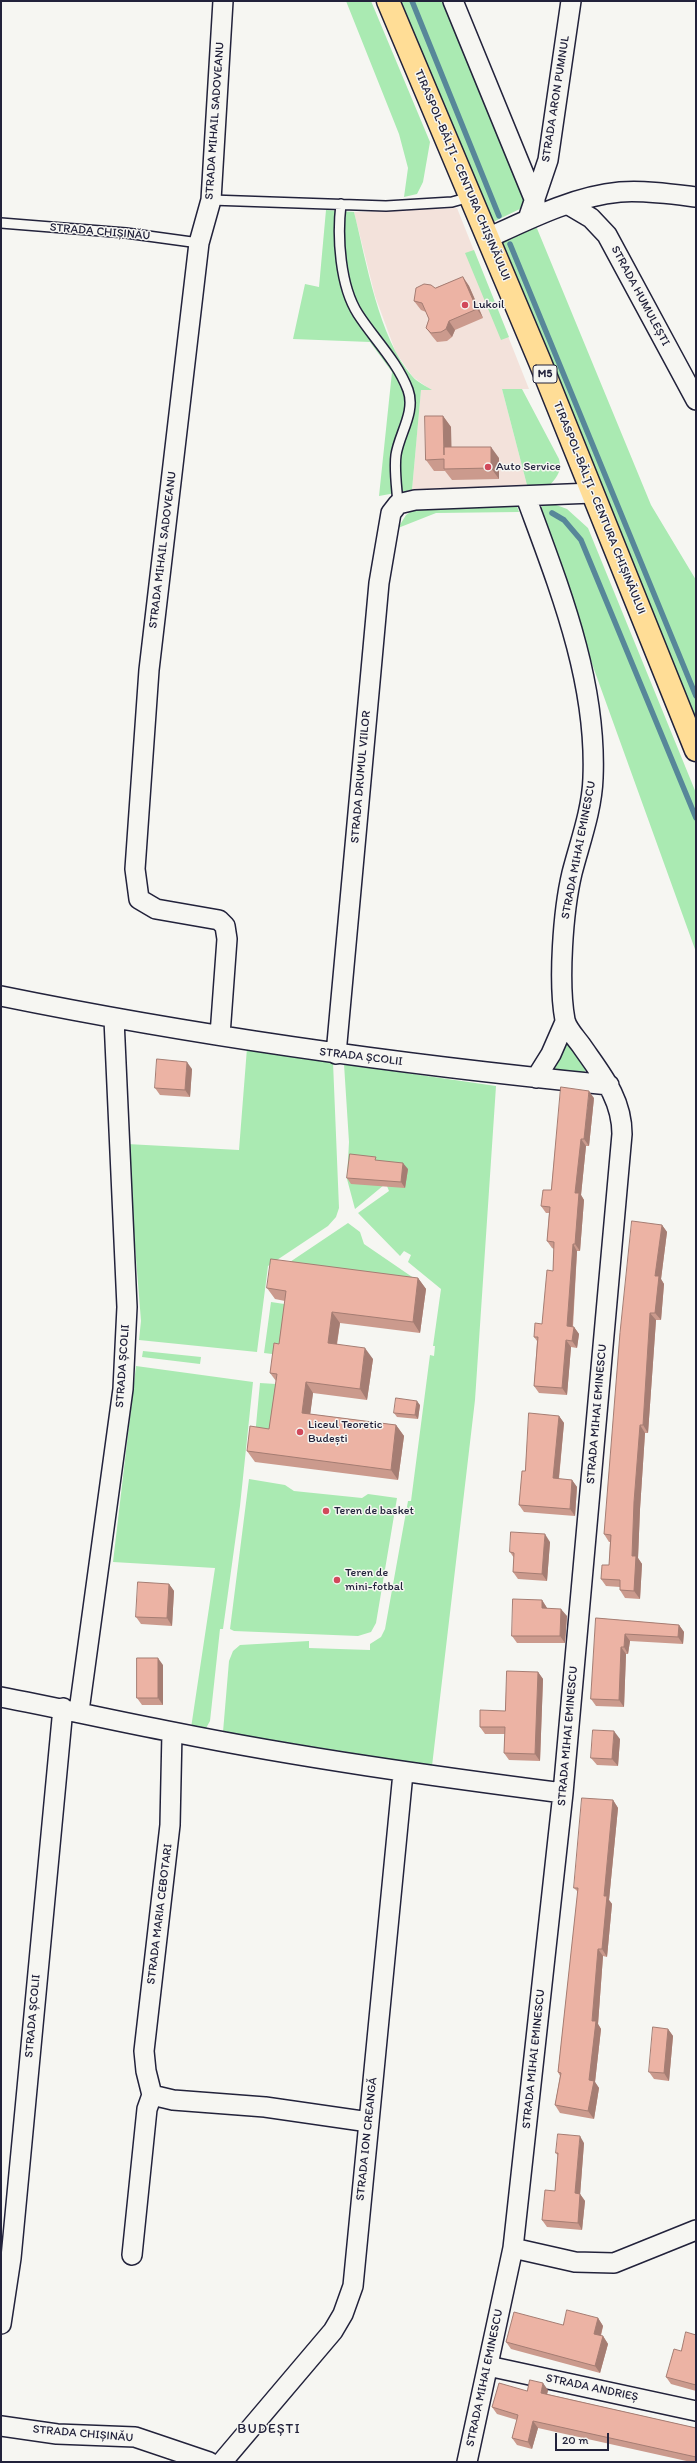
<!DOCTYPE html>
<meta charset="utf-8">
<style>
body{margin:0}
#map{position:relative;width:697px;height:2463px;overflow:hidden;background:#f6f6f2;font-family:Itim,sans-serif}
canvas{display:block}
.frame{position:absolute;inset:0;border:2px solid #22223b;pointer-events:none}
.scale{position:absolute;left:555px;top:2433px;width:54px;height:18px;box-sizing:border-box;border:2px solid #22223b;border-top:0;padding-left:5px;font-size:12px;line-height:14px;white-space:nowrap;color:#22223b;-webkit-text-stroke:3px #f6f6f2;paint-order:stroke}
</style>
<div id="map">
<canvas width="697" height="2463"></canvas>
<div class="frame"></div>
<div class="scale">20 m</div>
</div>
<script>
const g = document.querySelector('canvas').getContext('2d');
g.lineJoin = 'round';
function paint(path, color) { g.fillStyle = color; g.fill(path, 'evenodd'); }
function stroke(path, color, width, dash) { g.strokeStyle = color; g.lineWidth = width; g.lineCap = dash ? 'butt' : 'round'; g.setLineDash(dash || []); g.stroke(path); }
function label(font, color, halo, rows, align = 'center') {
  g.font = font + ' Itim,sans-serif'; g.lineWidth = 3; g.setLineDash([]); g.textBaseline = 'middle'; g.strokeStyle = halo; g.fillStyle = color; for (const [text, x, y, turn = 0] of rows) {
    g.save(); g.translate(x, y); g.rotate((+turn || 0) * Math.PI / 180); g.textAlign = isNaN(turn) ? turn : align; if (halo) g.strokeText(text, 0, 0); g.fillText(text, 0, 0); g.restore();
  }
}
paint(new Path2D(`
 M457 208 529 389H502L527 485 412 490 421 389 431 390 413 377 396 353 375 296 354 212Z`), '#f3e2db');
paint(new Path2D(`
 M346 1H371L430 142 423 182 417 194 404 197 408 168 399 134Z
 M395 1H445L528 205 489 224Z
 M326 210 354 212C366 260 379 339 412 376 417 382 426 386 432 390H421L412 490 379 496 392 372 370 342 293 339 305 284 319 287Z
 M536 226 651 505 696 580V727L499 243Z
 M474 250 509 337 501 340 465 253Z
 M502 389H522L559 459C562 470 558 476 550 485H527Z
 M516 503 519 512 436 513 398 528 406 515 416 508Z
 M551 503 567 509 588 528 696 793V952L538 514 543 504Z
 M568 1037 589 1066 582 1075 552 1072 551 1069Z
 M247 1048 333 1062 339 1208 336 1217 328 1226 268 1266 257 1352 139 1340 141 1321 127 1144 239 1150Z
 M344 1064 496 1086 475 1400 432 1766 223 1732 229 1661 233 1651 240 1645 309 1641V1648L370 1650V1644L381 1637 385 1629 408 1501H411L430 1355 434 1356 435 1346H433L441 1289 408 1262 411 1255 404 1251 400 1256 358 1213 389 1191 387 1186 384 1185 355 1209 347 1179 349 1142Z
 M348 1223 360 1232 364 1244 421 1283 426 1289 278 1270Z
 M271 1302 291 1305 280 1355 264 1353Z
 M143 1351 201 1357 200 1364 142 1357Z
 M136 1366 253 1382 240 1506 223 1629H220L210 1721 205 1730 191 1728 215 1568 113 1562Z
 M260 1383 276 1384V1438L255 1436Z
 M249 1479 285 1485 294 1491 362 1498 368 1494 397 1498 376 1623 371 1632 358 1636 234 1631 230 1629Z`), '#aaeab2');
stroke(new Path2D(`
 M412 1 499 216
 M510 244 696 696
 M552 513 564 520 581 540 696 818`), '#578799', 5.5);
const lane = new Path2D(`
 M211 200 386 206 452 202 470 197
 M341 204C337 237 340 286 358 314 374 339 397 361 408 390 416 412 399 434 396 455 394 470 397 488 398 504
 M1 223 126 233 199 243`);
const street = new Path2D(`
 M453 1 535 201
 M569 205 591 218 607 235 696 400
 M528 219 548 160 571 1
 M488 238C529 219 575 196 620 192 644 190 672 194 696 197
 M1 996C202 1037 405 1065 609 1085
 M220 1035 227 939 225 926 219 920 156 909 139 899 135 869 149 670 199 243 211 200 223 1
 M336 1054 379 583 391 513 398 504 415 500 593 493
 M536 1078 551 1054 565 1022
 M1 1697C59 1708 115 1721 173 1732 302 1758 432 1776 563 1793
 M79 1711 123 1389 127 1307 114 1019
 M152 2095 173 2100 265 2107 369 2122
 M513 2248 575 2262 614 2263 696 2230
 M132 2255 147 2109 152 2095 146 2071 144 2051 170 1825 172 1732
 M1 2324 11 2258 63 1708
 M488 2366 696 2411
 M1 2426 57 2434 135 2437 209 2462
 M222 2462 333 2331 343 2314 353 2286 403 1773
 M467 2462 513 2248 563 1793 622 1134C622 1098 601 1074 581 1045 576 1038 567 1029 565 1020 558 982 563 911 572 873 580 842 592 810 593 778 597 680 559 587 526 497`);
const highway = new Path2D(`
 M388 1 540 362 696 750`);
stroke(lane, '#22223b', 12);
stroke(street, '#22223b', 22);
stroke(highway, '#22223b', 25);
stroke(lane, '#f6f6f2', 9);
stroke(street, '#f6f6f2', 19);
stroke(highway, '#ffdd96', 22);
paint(new Path2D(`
 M463 277 469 286 483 318 455 330 452 337 447 341 437 342 432 336 426 328 429 319 426 312 421 310 414 301 435 288Z
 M443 416 451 427V447L499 458V479L452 480 445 471H434L426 460Z
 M192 1069 190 1097 160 1095 155 1088Z
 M594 1098 589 1146H586L581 1195 584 1200 580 1251H577L573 1327H574L579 1334 577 1348 571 1347 567 1395 539 1393 534 1386 537 1341 534 1337 542 1324 553 1271 554 1249 552 1248 547 1241 549 1213H546L541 1206 551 1190Z
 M408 1169 405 1188 351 1184 347 1178Z
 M662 1225 667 1232 661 1279 664 1284 661 1320H656L648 1433H645L640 1509 638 1558 642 1564 640 1599 625 1598 620 1590V1587L606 1586 601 1579 609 1565 610 1542H609L604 1534Z
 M418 1278 426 1289 420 1333 340 1323 337 1345 373 1359 367 1400 313 1393 310 1414 396 1425 404 1436 398 1480 255 1462 247 1451 269 1429 276 1381 270 1373 279 1344 285 1301 275 1299 267 1288Z
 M420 1405 418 1419 397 1417 394 1413Z
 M559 1416 564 1423 559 1479 572 1480 577 1487 575 1516 524 1512 519 1505 525 1471Z
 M550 1542 547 1581 518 1579 513 1572 514 1558 510 1552Z
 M169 1584 174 1591 172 1626 141 1624 136 1617Z
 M542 1600 547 1608 567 1616 565 1643H517L512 1636Z
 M596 1618 679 1625 684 1632 683 1644 630 1641 628 1654H626L624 1707 596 1706 591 1699Z
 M163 1665V1705H142L137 1698Z
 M538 1672 543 1679 540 1761 509 1760 504 1753 505 1734H485L480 1727 505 1711Z
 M620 1739 618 1766 597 1765 591 1758Z
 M613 1800 618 1808 609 1900 612 1904 607 1957 603 1956 598 2024 601 2029 595 2082 599 2088 594 2119 560 2113 555 2105 560 2076 558 2072 578 1892 574 1888Z
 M668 2029 673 2036 669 2081 654 2079 649 2072Z
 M584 2143 580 2194 585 2201 582 2230 547 2227 542 2220 555 2191 558 2156 556 2153Z
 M598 2318 603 2326 601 2336H603L608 2344 600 2373 511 2349 506 2342 563 2325Z
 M696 2335V2391L671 2384 666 2377 681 2351Z
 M548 2390 547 2394 696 2428V2462H691L538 2428 532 2449 517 2445 512 2438 517 2420 497 2414 492 2407 527 2391Z`), '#cb9a8d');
paint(new Path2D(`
 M463 277 469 286 483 318 477 309Z
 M449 321 455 330 452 337 446 329Z
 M443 416 451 427 452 466 444 455Z
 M491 447 499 458V479L491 468Z
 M187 1062 192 1069 190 1097 185 1090Z
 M589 1091 594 1098 589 1146 584 1139Z
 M581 1139 586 1146 581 1195 584 1200 580 1251 575 1244V1193Z
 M403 1163 408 1169 405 1188 401 1182Z
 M662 1225 667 1232 661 1279 664 1284 661 1320 655 1313V1276Z
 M573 1244 577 1251 572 1333 567 1326Z
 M418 1278 426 1289 420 1333 413 1322Z
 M332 1312 340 1323 335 1354 328 1343Z
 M650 1313 656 1320 648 1433 643 1425Z
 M574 1327 579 1334 577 1348 572 1341Z
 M566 1340 571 1347 567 1395 562 1388Z
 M365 1348 373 1359 367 1400 360 1389Z
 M306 1382 313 1393 309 1424 302 1413Z
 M417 1401 420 1405 418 1419 415 1415Z
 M559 1416 564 1423 558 1486 553 1478Z
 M396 1425 404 1436 398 1480 391 1470Z
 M640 1425 645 1433 640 1509 638 1558 642 1564 640 1599 634 1591 632 1556 634 1502Z
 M572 1480 577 1487 575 1516 570 1509Z
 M545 1534 550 1542 547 1581 542 1574Z
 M169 1584 174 1591 172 1626 167 1618Z
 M542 1600 547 1608V1615L542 1608Z
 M561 1609 567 1616 565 1643 560 1636Z
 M679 1625 684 1632 683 1644 678 1637Z
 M625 1634 630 1641 628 1654 624 1647Z
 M621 1647 626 1654 624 1707 619 1700Z
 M158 1658 163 1665V1705L158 1698Z
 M538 1672 543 1679 540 1761 535 1754Z
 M614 1731 620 1739 618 1766 612 1759Z
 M613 1800 618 1808 609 1900 612 1904 607 1957 602 1949 604 1896Z
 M598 1949 603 1956 598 2024 601 2029 595 2082 599 2088 594 2119 588 2111 589 2080 592 2021Z
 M668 2029 673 2036 669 2081 664 2073Z
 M580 2136 584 2143 580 2196V2194L585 2201 582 2230 578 2223 575 2193Z
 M598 2318 603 2326 599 2341 594 2334Z
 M603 2336 608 2344 600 2373 595 2366Z
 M543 2383 548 2390 546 2400 541 2393Z
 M533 2421 538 2428 532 2449 528 2442Z`), '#a57d73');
const building = new Path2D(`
 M463 277 477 309 449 321 446 329 441 332 431 333 426 328 429 319 422 303 414 301 416 288 424 284 431 285 435 288Z
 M425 416H443L444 455V447H491V468L444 469V459L426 460Z
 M157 1059 187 1062 185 1090 155 1088Z
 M561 1087 589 1091 584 1139H581L575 1193H579L575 1244H573L567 1326 574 1327 572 1341 566 1340 562 1388 534 1386 538 1337H534L535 1323 542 1324 547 1270 553 1271 554 1242 547 1241 550 1207 541 1206 543 1190H551Z
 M350 1154 376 1157 375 1160 403 1163 401 1182 347 1178Z
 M632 1221 662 1225 655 1276H659L655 1313H650L643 1425H640L634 1502 632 1556H636L634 1591 620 1590V1580L601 1579 602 1565H609L611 1535 604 1534 620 1333Z
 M271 1259 418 1278 413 1322 332 1312 328 1343 365 1348 360 1389 306 1382 302 1413 396 1425 391 1470 247 1451 250 1426 269 1429 277 1374 270 1373 274 1343 279 1344 286 1291 267 1288Z
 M396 1398 417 1401 415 1415 394 1413Z
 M529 1413 559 1416 553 1478 572 1480 570 1509 519 1505 522 1471H525Z
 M511 1532 545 1534 542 1574 513 1572 514 1553 510 1552Z
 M138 1582 169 1584 167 1618 136 1617Z
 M513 1599 542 1600V1608L561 1609 560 1636H512Z
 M596 1618 679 1625 678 1637 625 1634 624 1647H621L619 1700 591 1699Z
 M137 1658H158V1698H137Z
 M507 1671 538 1672 535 1754 504 1753 505 1727H480V1710L505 1711Z
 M593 1730 614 1731 612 1759 591 1758Z
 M582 1798 613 1800 604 1896H607L602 1949H598L592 2021H596L589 2080 594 2081 588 2111 555 2105 561 2073 558 2072 578 1888H574Z
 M653 2027 668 2029 664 2073 649 2072Z
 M558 2134 580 2136 575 2193 580 2194 578 2223 542 2220 545 2190 555 2191 558 2153H556Z
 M567 2310 598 2318 594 2334 603 2336 595 2366 506 2342 514 2312 563 2325Z
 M686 2332 696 2335V2385L666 2377 674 2349 681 2351Z
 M530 2380 543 2383 541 2393 696 2428V2457L533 2421 528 2442 512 2438 518 2415 492 2407 499 2383 527 2391Z`);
paint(building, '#ecb3a4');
stroke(building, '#a57d73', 1);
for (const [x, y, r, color] of [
 [465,305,4,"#d1495b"],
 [488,467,4,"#d1495b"],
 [300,1432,4,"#d1495b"],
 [326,1511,4,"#d1495b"],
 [337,1580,4,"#d1495b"]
]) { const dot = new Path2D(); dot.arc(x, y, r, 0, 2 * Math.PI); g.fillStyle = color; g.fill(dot); stroke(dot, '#f6f6f2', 1.5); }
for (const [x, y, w] of [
 [545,374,24]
]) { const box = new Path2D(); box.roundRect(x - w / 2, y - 9, w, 18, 3); g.fillStyle = '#f6f6f2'; g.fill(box); stroke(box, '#22223b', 1); }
label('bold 11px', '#22223b', null, [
 ["M5",545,374]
]);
label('12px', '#22223b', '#f6f6f2', [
 ["STRADA ARON PUMNUL",556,99,-81],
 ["STRADA MIHAIL SADOVEANU",215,121,-86],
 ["TIRASPOL-BĂLŢI - CENTURA CHIȘINĂULUI",462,175,67],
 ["STRADA CHIȘINĂU",100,232,5],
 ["STRADA HUMULEȘTI",640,296,62],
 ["TIRASPOL-BĂLŢI - CENTURA CHIȘINĂULUI",599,508,68],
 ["STRADA MIHAIL SADOVEANU",163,550,-83],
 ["STRADA DRUMUL VIILOR",361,777,-85],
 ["STRADA MIHAI EMINESCU",579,850,-79],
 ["STRADA ȘCOLII",361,1057,7],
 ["STRADA ȘCOLII",123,1366,-86],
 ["STRADA MIHAI EMINESCU",597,1414,-85],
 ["STRADA MIHAI EMINESCU",568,1736,-85],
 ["STRADA MARIA CEBOTARI",160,1914,-83],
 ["STRADA ȘCOLII",33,2016,-85],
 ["STRADA MIHAI EMINESCU",534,2059,-84],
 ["STRADA ION CREANGĂ",367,2139,-84],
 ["STRADA MIHAI EMINESCU",485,2378,-78],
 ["STRADA ANDRIEȘ",592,2388,12],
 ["STRADA CHIȘINĂU",83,2434,5]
]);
label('12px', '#22223b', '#f6f6f2', [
 ["Lukoil",473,305],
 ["Auto Service",496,467],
 ["Liceul Teoretic",308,1425],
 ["Budești",308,1439],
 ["Teren de basket",334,1511],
 ["Teren de",345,1573],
 ["mini-fotbal",345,1587]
], 'left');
g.letterSpacing = '1px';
label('14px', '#22223b', '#f6f6f2', [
 ["BUDEȘTI",269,2429]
]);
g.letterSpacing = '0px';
</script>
